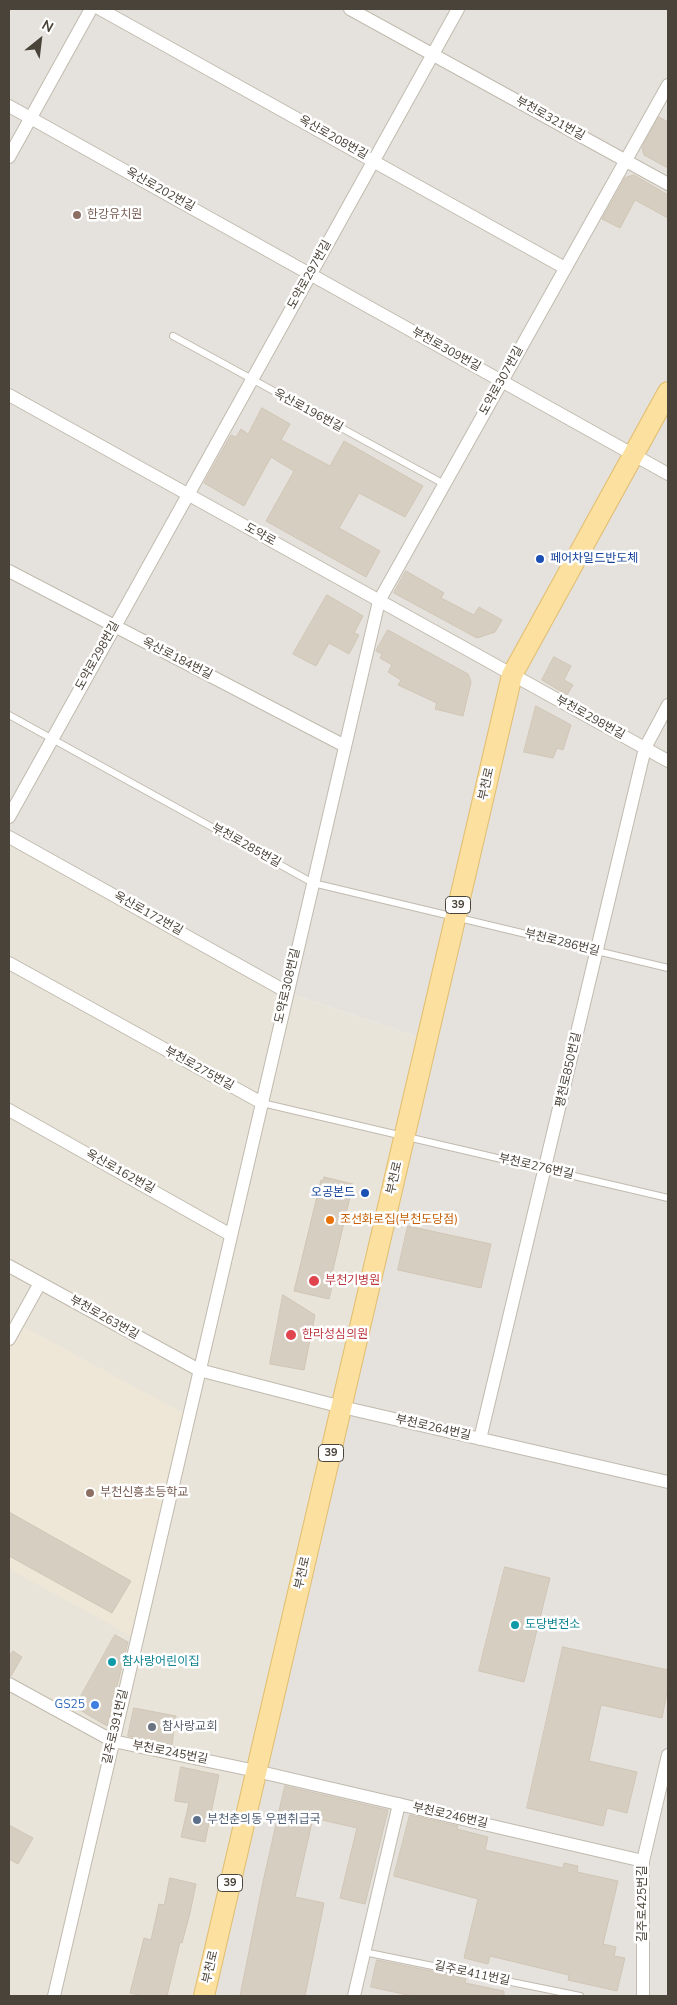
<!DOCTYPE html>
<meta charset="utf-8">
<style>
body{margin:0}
#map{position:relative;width:677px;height:2005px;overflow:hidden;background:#f5f2ec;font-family:"Nunito Sans",sans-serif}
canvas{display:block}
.frame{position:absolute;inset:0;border:10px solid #4a4339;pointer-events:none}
.north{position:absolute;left:15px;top:15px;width:50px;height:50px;-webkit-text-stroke:4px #fff;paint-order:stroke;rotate:29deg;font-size:14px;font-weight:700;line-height:20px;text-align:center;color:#4a4339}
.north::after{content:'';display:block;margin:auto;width:18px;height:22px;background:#4a4339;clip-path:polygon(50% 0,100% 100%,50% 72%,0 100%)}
</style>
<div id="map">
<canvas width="677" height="2005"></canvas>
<div class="frame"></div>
<div class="north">N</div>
</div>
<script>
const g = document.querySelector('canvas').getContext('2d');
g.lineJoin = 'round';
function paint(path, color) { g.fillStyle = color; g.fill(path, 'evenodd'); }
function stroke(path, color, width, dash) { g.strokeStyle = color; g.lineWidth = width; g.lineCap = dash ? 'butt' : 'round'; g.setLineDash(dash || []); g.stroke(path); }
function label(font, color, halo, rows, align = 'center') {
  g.font = font + ' "Nunito Sans","Noto Sans KR",sans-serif'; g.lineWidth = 5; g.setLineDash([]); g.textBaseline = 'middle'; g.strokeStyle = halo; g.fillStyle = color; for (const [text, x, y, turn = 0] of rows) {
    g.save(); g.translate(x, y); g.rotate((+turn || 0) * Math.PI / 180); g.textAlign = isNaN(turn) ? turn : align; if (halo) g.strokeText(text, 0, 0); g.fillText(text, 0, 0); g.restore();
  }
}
paint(new Path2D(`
 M9 837 287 992 427 1040 205 1996H9Z`), '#e9e4da');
paint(new Path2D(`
 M9 9H668V1996H204L427 1040 287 992 9 837Z`), '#e5e2dd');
paint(new Path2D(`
 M17 1323 188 1416 137 1639 9 1569V1339Z`), '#eee7d7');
const building = new Path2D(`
 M659 117 668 122V168L644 155 642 148Z
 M634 175 668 195V218L635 200 620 228 602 219 625 178Z
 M262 408 290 424 281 440 330 466 344 441 423 486 405 517 359 493 339 528 380 551 366 577 266 521 294 471 271 457 244 506 204 483 231 435 236 437 241 429 248 434Z
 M406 571 444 593 441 598 474 615 479 607 502 620 495 632 477 638 394 593Z
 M327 595 363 616 354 633 359 635 349 654 329 643 316 666 293 654Z
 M388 630 468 674 471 682 463 716 435 709 437 703 398 685 401 680 388 672 392 665 380 658 382 654 376 651Z
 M554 657 571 666 564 680 573 685 567 695 542 680Z
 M536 706 571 725 563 750 557 748 553 758 524 752Z
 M324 1177 353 1184 332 1274 335 1275 329 1299 294 1291 321 1180H324Z
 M408 1226 491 1244 481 1288 398 1270Z
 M283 1295 315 1315 304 1370 270 1364Z
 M9 1512 131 1581 112 1613 9 1556Z
 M505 1567 550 1578 524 1682 479 1671Z
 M115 1635 128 1642 107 1726 75 1707Z
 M563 1647 668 1670V1687L662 1718 601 1705 589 1761 637 1772 627 1813 607 1808 603 1826 527 1808Z
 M13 1651 22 1657 11 1676H9V1657Z
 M134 1708 176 1716 172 1745 128 1736Z
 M181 1767 219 1775 205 1842 181 1837 189 1803 175 1801Z
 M285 1786 388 1810 365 1904 340 1898 357 1828 313 1818 295 1897 324 1903 305 1996H240L263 1882Z
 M410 1815 458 1826 457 1829 488 1837 485 1850 563 1868 564 1863 578 1866 577 1872 618 1881 603 1944 616 1947 614 1956 625 1958 617 1991 568 1980 569 1975 490 1956 488 1964 464 1958 478 1899 394 1876Z
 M9 1825 33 1838 18 1864 9 1859Z
 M170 1878 196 1884 190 1913 182 1943 180 1942 167 1996H143L130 1993 144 1938 151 1940 159 1904 164 1905Z
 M377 1960 466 1978 465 1983 504 1991V1996H412L371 1987Z`);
paint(building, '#d7cec2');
stroke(building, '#d1c6b5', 1);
const service = new Path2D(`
 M173 336 444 484
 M9 715 313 883 668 968
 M262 1103 668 1198
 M364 1952 580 1996`);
const minor = new Path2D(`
 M100 9 565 268
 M350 9 668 184
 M9 106 668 474
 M9 157 91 9
 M9 395 668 761
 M9 571 345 746
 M9 817 458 9
 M9 837 287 992
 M9 963 262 1103
 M9 1110 231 1235
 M9 1266 199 1370 342 1407 668 1482
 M9 1339 40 1283
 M480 1439 645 748 668 705
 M9 1684 113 1741 256 1771 643 1861
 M54 1996 379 601 668 85
 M354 1996 399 1804
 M643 1996V1861L668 1755`);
const primary = new Path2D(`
 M204 1996 512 675 668 392`);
stroke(service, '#c1baae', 8);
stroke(minor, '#c1baae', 14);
stroke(primary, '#e1bd6f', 22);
stroke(service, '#fff', 6);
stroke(minor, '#fff', 12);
stroke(primary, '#fbe09f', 20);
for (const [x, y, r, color] of [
 [77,215,5,"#8d6e63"],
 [540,559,5,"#1a4fb4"],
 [365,1193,5,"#1a4fb4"],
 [330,1220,5,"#e8710a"],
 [314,1281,6,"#e0444e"],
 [291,1335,6,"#e0444e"],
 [90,1493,5,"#8d6e63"],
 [515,1625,5,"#0f9aa8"],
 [112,1662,5,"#0f9aa8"],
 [95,1705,5,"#3f7fe0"],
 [152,1727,5,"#6b7280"],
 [197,1820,5,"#5c6f8a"]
]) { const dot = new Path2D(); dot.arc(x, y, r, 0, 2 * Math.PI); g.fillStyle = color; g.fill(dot); stroke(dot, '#fff', 2); }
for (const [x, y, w] of [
 [458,905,25],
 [331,1453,25],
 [230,1883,25]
]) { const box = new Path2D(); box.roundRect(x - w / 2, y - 8.5, w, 17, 4); g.fillStyle = '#fff'; g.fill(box); stroke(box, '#4a4339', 1); }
label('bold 11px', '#4a4339', null, [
 ["39",458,905],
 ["39",331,1453],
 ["39",230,1883]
]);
label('12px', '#4a4339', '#fff', [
 ["부천로321번길",550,119,29],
 ["옥산로208번길",333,138,29],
 ["옥산로202번길",160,190,29],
 ["도약로297번길",310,275,-61],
 ["부천로309번길",446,350,29],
 ["도약로307번길",502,381,-61],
 ["옥산로196번길",308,411,28],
 ["도약로",260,535,29],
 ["도약로298번길",98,656,-61],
 ["옥산로184번길",177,659,27],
 ["부천로298번길",590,718,29],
 ["부천로",487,784,-77],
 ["부천로285번길",246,846,29],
 ["옥산로172번길",148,914,29],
 ["부천로286번길",562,943,14],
 ["도약로308번길",288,986,-77],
 ["부천로275번길",199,1069,29],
 ["평천로850번길",569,1070,-77],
 ["부천로276번길",536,1167,13],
 ["옥산로162번길",120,1172,29],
 ["부천로",395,1178,-77],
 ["부천로263번길",104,1318,29],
 ["부천로264번길",433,1428,13],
 ["부천로",303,1573,-77],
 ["길주로391번길",116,1727,-77],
 ["부천로245번길",170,1753,11],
 ["부천로246번길",450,1816,13],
 ["길주로425번길",643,1904,-90],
 ["부천로",211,1967,-77],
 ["길주로411번길",472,1974,12]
]);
label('12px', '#785e54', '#fff', [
 ["한강유치원",87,215],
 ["부천신흥초등학교",100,1493]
], 'left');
label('12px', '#164399', '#fff', [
 ["페어차일드반도체",550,559],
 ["오공본드",355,1193,"right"]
], 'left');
label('12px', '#c56008', '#fff', [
 ["조선화로집(부천도당점)",340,1220]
], 'left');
label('12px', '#be3a42', '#fff', [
 ["부천기병원",325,1281],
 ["한라성심의원",302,1335]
], 'left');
label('12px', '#0d838f', '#fff', [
 ["도당변전소",525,1625],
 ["참사랑어린이집",122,1662]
], 'left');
label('12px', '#366cbe', '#fff', [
 ["GS25",85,1705]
], 'right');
label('12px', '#5b616d', '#fff', [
 ["참사랑교회",162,1727]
], 'left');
label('12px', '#4e5e75', '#fff', [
 ["부천춘의동 우편취급국",207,1820]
], 'left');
</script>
